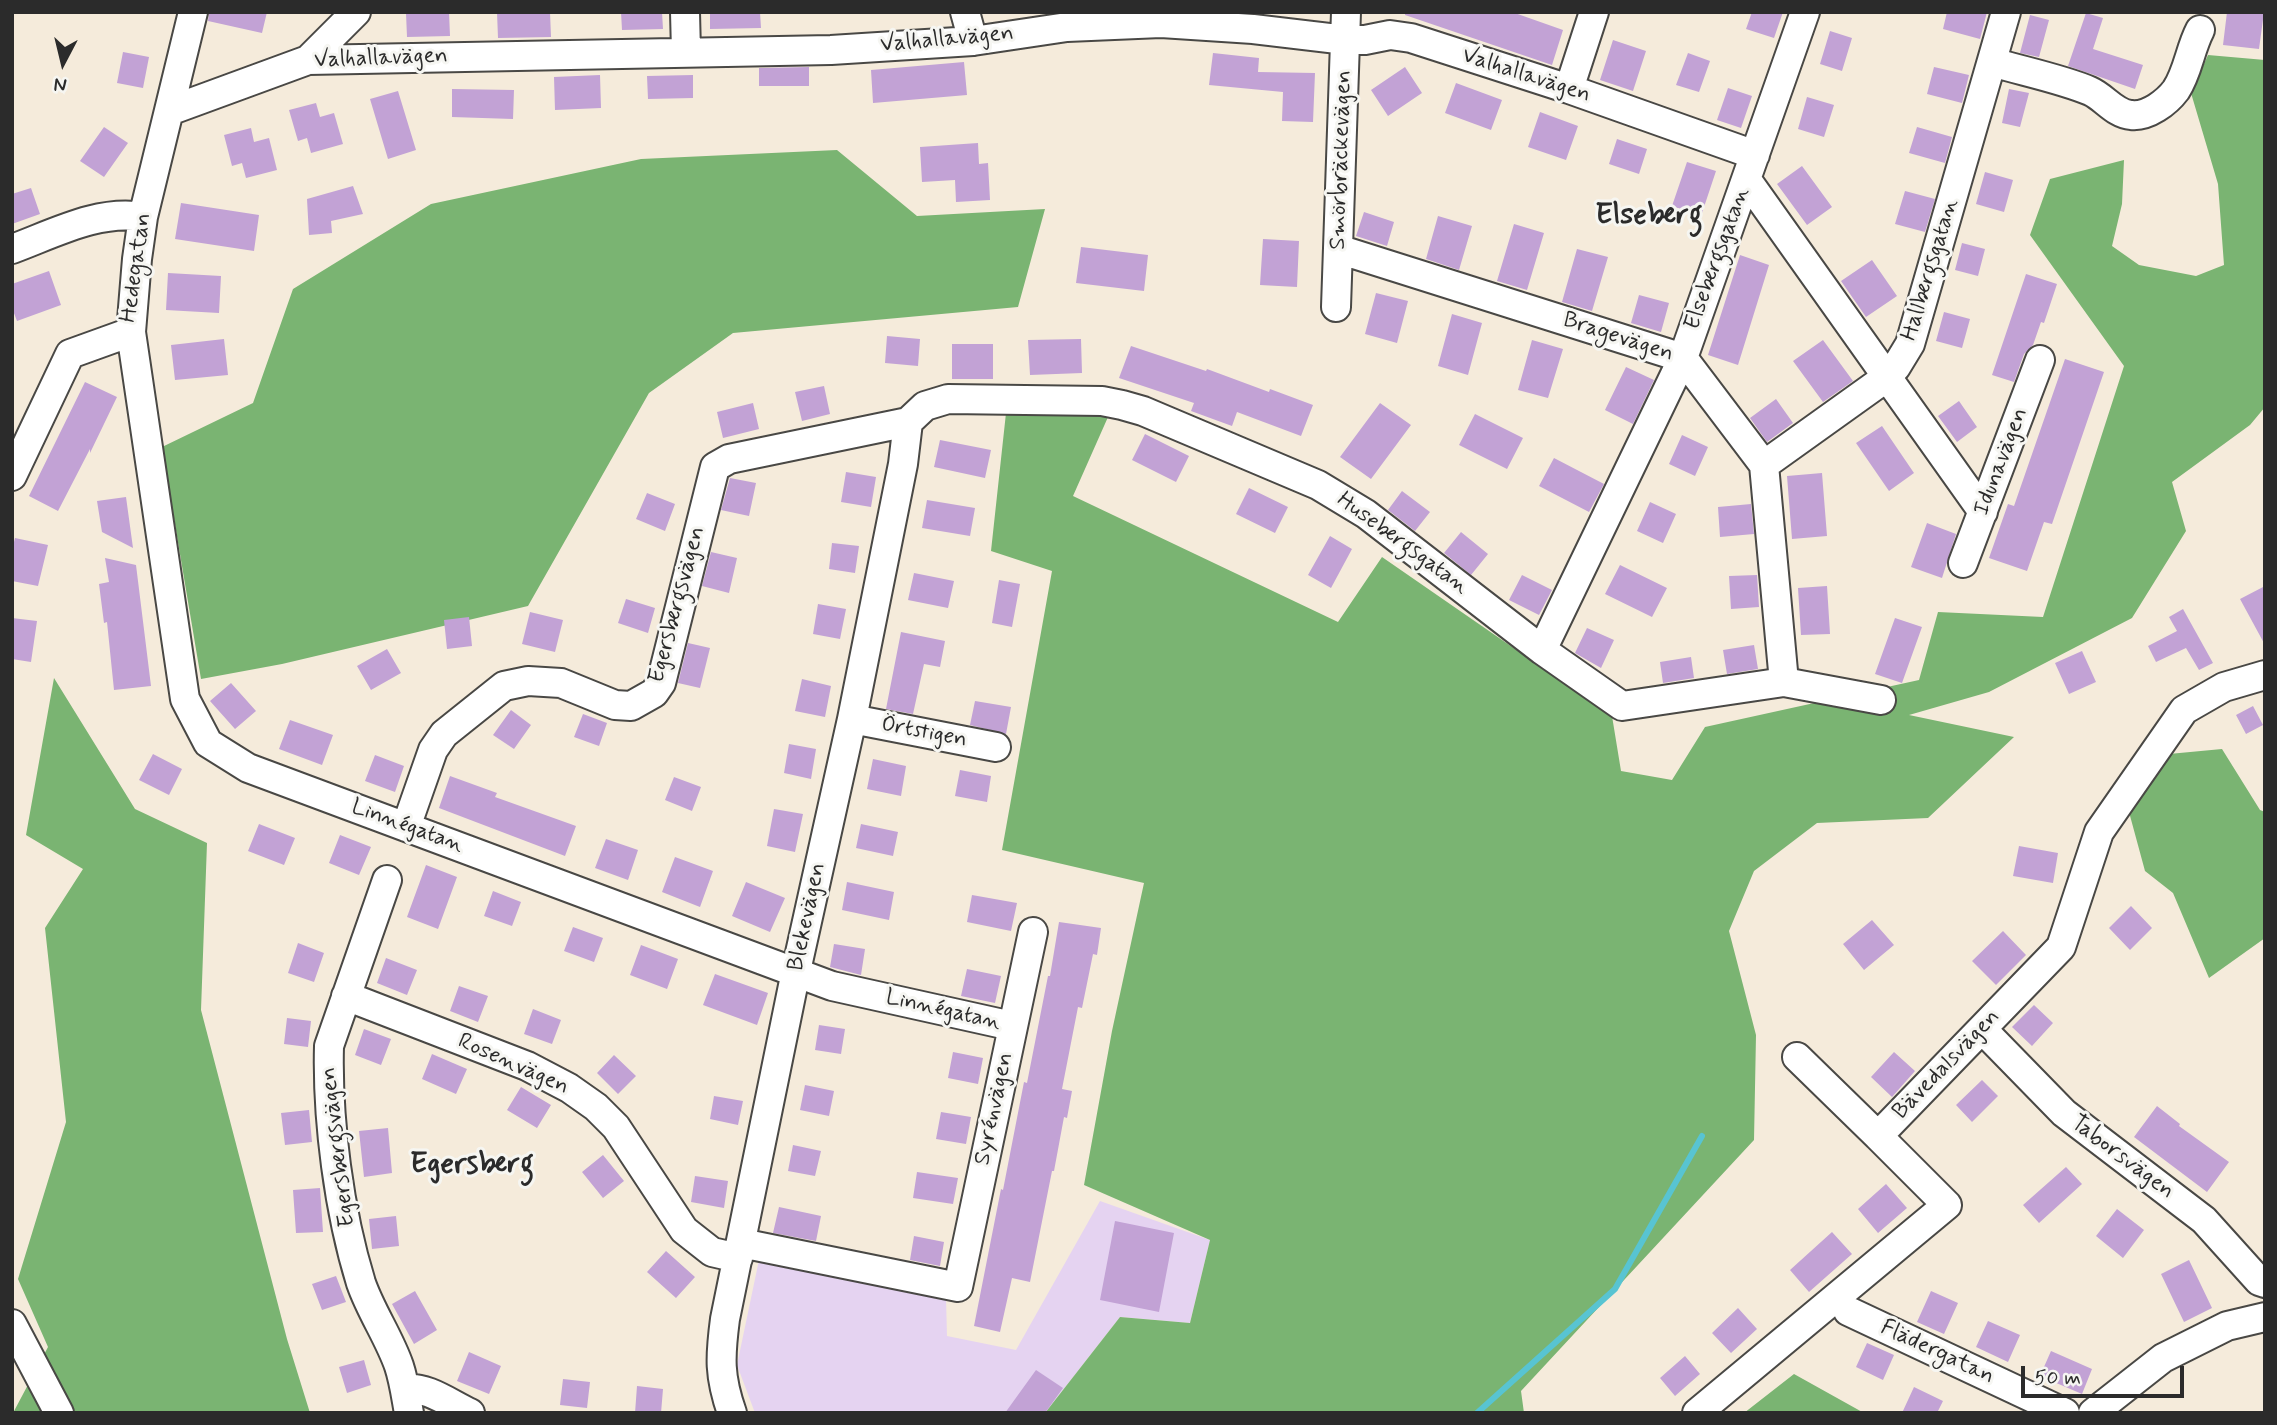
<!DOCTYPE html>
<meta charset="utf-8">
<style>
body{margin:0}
#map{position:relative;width:2277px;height:1425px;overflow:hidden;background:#f5ebdb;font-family:Mynerve,sans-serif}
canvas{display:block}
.frame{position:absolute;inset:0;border:14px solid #2b2b2b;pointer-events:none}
.north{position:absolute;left:28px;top:28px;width:70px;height:70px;-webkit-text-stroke:5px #f6f6f2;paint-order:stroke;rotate:187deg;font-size:19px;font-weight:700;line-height:28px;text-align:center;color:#2b2b2b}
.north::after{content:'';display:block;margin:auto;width:24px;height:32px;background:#2b2b2b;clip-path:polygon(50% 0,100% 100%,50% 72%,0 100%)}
.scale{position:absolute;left:2021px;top:1366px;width:163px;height:32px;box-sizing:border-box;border:4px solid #2b2b2b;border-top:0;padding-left:9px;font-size:21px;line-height:24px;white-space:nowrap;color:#2b2b2b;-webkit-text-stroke:5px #f6f6f2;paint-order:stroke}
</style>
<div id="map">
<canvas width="2277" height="1425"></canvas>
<div class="frame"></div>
<div class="north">N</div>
<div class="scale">50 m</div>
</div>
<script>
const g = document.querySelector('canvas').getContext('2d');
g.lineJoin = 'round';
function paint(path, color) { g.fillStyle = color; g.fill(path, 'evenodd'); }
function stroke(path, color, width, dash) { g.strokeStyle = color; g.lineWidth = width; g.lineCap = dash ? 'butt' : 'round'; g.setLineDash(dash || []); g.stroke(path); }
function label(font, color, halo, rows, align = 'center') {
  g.font = font + ' Mynerve,sans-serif'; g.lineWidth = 6; g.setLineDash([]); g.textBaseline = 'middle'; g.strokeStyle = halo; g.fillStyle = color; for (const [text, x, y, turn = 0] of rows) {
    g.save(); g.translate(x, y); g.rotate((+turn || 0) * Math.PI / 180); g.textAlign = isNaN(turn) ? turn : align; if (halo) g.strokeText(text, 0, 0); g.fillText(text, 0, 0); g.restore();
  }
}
paint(new Path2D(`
 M1100 1201 1210 1240 1190 1323 1120 1317 1045 1413H755L737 1365 759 1260 946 1298 947 1336 1016 1350Z`), '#e5d3f1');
paint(new Path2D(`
 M2208 55 2265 60V407L2250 425 2172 482 2186 531 2132 618 1989 692 1909 715 2014 737 1928 818 1817 823 1754 871 1729 931 1756 1035 1754 1140 1521 1391 1524 1413H1045L1120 1317 1190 1323 1210 1240 1084 1185 1112 1031 1144 883 1002 850 1052 571 991 551 1006 413 1050 412 1108 417 1073 496 1338 622 1382 557 1612 716 1621 771 1672 780 1705 727 1919 680 1938 612 2043 617 2124 366 2030 235 2050 179 2124 160 2122 204 2112 246 2139 265 2196 276 2224 265 2218 184 2191 93Z
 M837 150 917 216 1045 209 1018 307 733 333 649 393 528 606 282 664 201 679 162 447 253 403 293 289 431 204 641 159Z
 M54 678 135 809 207 843 201 1010 287 1339 310 1413H13L48 1347 18 1279 66 1122 45 928 83 869 26 835Z
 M2222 749 2260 810 2265 812V938L2209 978 2173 893 2145 871 2129 812 2169 754Z
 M1794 1374 1864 1413H1744Z`), '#7ab472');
stroke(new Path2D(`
 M1477 1413 1615 1289 1702 1136`), '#58c4d2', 6);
paint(new Path2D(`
 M209 12H267L262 33 208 21Z
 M449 12 450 36 407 37 406 13Z
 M497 12H550L551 37 498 38Z
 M621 12H662L663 29 622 30Z
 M710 12H760L761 28 710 29Z
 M1405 12H1512L1563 30 1552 65 1405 15Z
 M1752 12H1783L1774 38 1746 29Z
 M1947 12H1987L1980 39 1943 29Z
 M2227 12H2264L2259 49 2223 45Z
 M2086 13 2103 18 2093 49 2143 65 2135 89 2068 66Z
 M2030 15 2049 20 2039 57 2020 53Z
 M1830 31 1852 38 1842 71 1820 64Z
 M1613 40 1646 51 1633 91 1600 80Z
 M123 52 149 57 143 88 117 83Z
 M1213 53 1259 58 1258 72 1315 73 1313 122 1282 121 1283 92 1209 85Z
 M1688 53 1710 61 1699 92 1676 85Z
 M964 62 967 95 873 103 871 70Z
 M809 67V86H759V68Z
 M1405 67 1422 93 1388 116 1371 90Z
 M1934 67 1969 75 1962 103 1927 94Z
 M600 75 601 108 555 110 554 77Z
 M693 75V98L648 99 647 76Z
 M1456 83 1502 100 1491 130 1445 113Z
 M1728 88 1752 96 1741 128 1717 120Z
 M452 89 514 90 513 119 452 117Z
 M2009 89 2029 93 2020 127 2002 123Z
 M398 91 416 150 388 159 370 99Z
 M1807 97 1834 105 1824 137 1798 129Z
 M316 103 320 117 334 113 343 144 311 153 307 138 298 141 289 110Z
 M1540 112 1578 126 1566 160 1528 147Z
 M104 127 128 143 104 177 80 161Z
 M1917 127 1952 137 1945 163 1909 153Z
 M251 128 254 142 269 138 277 170 246 178 242 163 232 166 224 135Z
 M1617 139 1647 149 1639 174 1609 164Z
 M978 143 979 164 988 163 990 200 956 202 955 180 922 182 920 147Z
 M1687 162 1716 171 1701 216 1672 206Z
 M1802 166 1832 207 1807 225 1777 184Z
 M1985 172 2013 180 2004 212 1976 204Z
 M353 186 363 214 331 221 332 233 309 235 307 199Z
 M31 188 40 214 12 224V194Z
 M1905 191 1935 199 1925 232 1895 224Z
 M181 203 259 215 254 251 175 239Z
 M1364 212 1394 222 1387 246 1356 236Z
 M1438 216 1472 226 1459 270 1426 259Z
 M1514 224 1544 233 1527 290 1497 281Z
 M1263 239 1299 241 1297 287 1260 285Z
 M1962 243 1985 249 1978 276 1955 270Z
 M1081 247 1148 255 1144 291 1076 283Z
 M1577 249 1608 257 1592 311 1562 302Z
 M1740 255 1769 265 1738 365 1708 355Z
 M1872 260 1897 296 1866 317 1841 281Z
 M49 271 61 305 17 321 12 308V284Z
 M168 273 221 276 219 313 166 310Z
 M2026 274 2057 284 2044 323 2041 322 2033 345 2024 354 2014 382 1992 375Z
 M1376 293 1408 301 1397 343 1365 334Z
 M1639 295 1669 303 1661 332 1631 323Z
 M1944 312 1970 319 1962 348 1936 341Z
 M1452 314 1482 323 1468 375 1438 366Z
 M887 336 920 339 918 366 885 363Z
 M224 339 228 375 175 380 171 345Z
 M1081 339 1082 373 1030 375 1028 340Z
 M1532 340 1563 349 1548 398 1518 390Z
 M1823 340 1853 381 1823 402 1793 361Z
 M952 344H993V379H952Z
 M1131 346 1206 371 1207 369 1269 392 1270 389 1313 405 1301 436 1237 412 1232 426 1191 411 1194 403 1119 378Z
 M2065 359 2104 372 2052 524 2044 522 2027 571 1989 558 2008 504 2014 506Z
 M1626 367 1654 380 1633 424 1605 410Z
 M85 382 117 397 90 453V449L58 511 29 496Z
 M824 386 830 414 802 421 795 392Z
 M1776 399 1793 423 1767 442 1750 418Z
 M1959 401 1977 427 1957 442 1938 416Z
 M753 403 759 429 723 438 717 412Z
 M1380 403 1411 425 1371 479 1340 457Z
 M1475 414 1523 438 1507 469 1459 445Z
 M1882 426 1914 473 1889 491 1856 443Z
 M1145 434 1189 456 1176 482 1132 460Z
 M1682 435 1708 447 1695 476 1669 464Z
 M940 440 991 450 985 478 934 467Z
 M1554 458 1604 484 1589 512 1539 486Z
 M846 472 876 477 871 507 841 502Z
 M1822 473 1827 536 1792 539 1787 476Z
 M730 478 756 483 749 516 721 510Z
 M1249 488 1288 507 1275 533 1236 514Z
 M1402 491 1430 512 1415 531 1388 510Z
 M647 493 675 504 665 531 636 519Z
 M126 497 133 548 102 532 97 501Z
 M927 500 975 508 970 536 922 528Z
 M1650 502 1676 514 1663 543 1637 531Z
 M1751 504 1754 534 1720 537 1718 507Z
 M1927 523 1956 534 1942 578 1911 567Z
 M1461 532 1488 554 1471 575 1444 553Z
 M1330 536 1352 549 1331 588 1308 575Z
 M15 538 48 545 38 586 12 581V550Z
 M832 543 859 546 855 573 829 569Z
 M711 552 737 558 729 593 702 586Z
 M105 558 136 565 151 686 114 690 107 622 104 623 99 584 109 582Z
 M1620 565 1667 588 1652 617 1605 594Z
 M914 573 954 581 948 608 908 600Z
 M1522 575 1552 590 1539 615 1509 600Z
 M1757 575 1759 607 1731 609 1729 576Z
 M999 580 1020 584 1012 627 992 623Z
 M1827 586 1830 634 1801 635 1798 588Z
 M2265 586V645L2240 599Z
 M626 599 655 608 648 633 618 623Z
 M818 604 846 609 840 639 813 634Z
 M2183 609 2213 663 2199 670 2186 648 2156 662 2148 646 2177 631 2169 617Z
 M530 612 563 620 555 652 522 644Z
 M469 617 472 646 447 649 444 620Z
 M12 618 37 621 31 662 12 659Z
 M1895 618 1922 627 1902 683 1875 674Z
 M1587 628 1614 640 1601 668 1575 653Z
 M901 632 945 641 940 667 924 664 913 714 886 709Z
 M688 643 710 648 700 688 678 683Z
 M1754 645 1758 669 1727 674 1723 650Z
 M387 649 401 673 371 690 357 666Z
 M2082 651 2096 682 2069 694 2055 663Z
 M1691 657 1694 678 1663 683 1660 662Z
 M802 679 831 686 825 717 795 711Z
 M231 683 256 711 235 729 210 701Z
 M975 701 1011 707 1006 734 970 725Z
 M2253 706 2263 725 2246 734 2236 715Z
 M511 710 531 725 514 749 493 735Z
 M583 714 607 723 599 746 574 737Z
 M290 720 333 735 322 765 279 749Z
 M789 744 816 749 811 779 784 773Z
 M153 754 182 769 169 795 139 780Z
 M375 755 404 766 395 792 365 781Z
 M873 759 906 766 901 796 867 789Z
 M960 770 991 776 987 802 955 796Z
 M450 776 497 793 495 797 576 826 565 856 439 808Z
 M674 777 701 787 692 811 665 800Z
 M774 809 803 814 795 852 767 846Z
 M259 824 295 838 284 865 248 851Z
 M861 824 898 832 893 856 856 848Z
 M340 835 371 847 359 875 329 863Z
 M606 839 638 850 628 880 595 868Z
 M2019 846 2058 853 2053 883 2013 876Z
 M675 857 713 871 700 907 662 892Z
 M426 865 457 877 438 929 407 917Z
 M746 882 785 898 770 932 732 916Z
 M847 882 894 892 889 920 842 910Z
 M493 891 521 902 512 926 484 916Z
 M972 895 1017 903 1011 931 967 922Z
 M2131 906 2152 928 2130 950 2109 928Z
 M1872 920 1894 945 1864 970 1843 944Z
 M1059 922 1101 928 1097 955 1093 954 1082 1008 1078 1007 1062 1089 1072 1091 1067 1118 1064 1117 1054 1171H1052L1030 1282 1012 1278 1000 1332 974 1326 1001 1189 1003 1190 1024 1082 1027 1083 1048 976H1050Z
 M573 927 603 938 594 962 564 951Z
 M2003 931 2026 955 1996 985 1972 961Z
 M298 943 324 953 314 982 288 973Z
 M834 944 865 949 861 975 830 967Z
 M641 945 678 959 667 989 630 975Z
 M386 958 417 970 407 995 377 983Z
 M967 969 1001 976 995 1003 961 996Z
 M715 974 768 993 757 1025 703 1005Z
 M459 986 488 996 478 1022 450 1011Z
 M2034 1005 2053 1023 2032 1046 2012 1027Z
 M533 1009 561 1020 552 1044 524 1034Z
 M287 1018 311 1021 308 1047 284 1044Z
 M819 1025 845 1029 841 1054 815 1050Z
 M364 1029 391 1039 381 1065 355 1055Z
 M953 1052 983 1058 978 1084 948 1078Z
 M1894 1052 1915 1071 1892 1097 1871 1077Z
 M432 1054 467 1069 456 1094 422 1079Z
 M614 1055 636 1076 618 1094 597 1073Z
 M1982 1080 1998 1096 1972 1122 1956 1105Z
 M805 1085 834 1091 829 1116 800 1110Z
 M521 1087 551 1105 537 1128 507 1110Z
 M714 1096 743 1101 738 1125 710 1119Z
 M2157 1106 2180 1124 2179 1126 2229 1162 2207 1192 2134 1137Z
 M309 1110 312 1142 285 1145 281 1113Z
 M941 1112 971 1117 966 1144 936 1139Z
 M388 1128 392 1173 364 1177 359 1131Z
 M793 1145 821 1151 815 1176 788 1171Z
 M603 1155 624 1181 603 1198 582 1172Z
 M2066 1167 2082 1184 2039 1223 2023 1205Z
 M917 1172 958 1178 953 1204 913 1198Z
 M695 1176 728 1181 724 1208 691 1202Z
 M1886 1184 1907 1208 1878 1233 1858 1209Z
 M320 1188 323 1232 296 1233 293 1190Z
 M779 1207 821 1216 816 1241 773 1233Z
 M2117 1209 2144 1230 2123 1258 2096 1236Z
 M396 1216 399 1246 372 1249 369 1219Z
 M1115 1221 1174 1233 1159 1312 1100 1300Z
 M1832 1232 1852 1254 1809 1292 1790 1270Z
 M914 1236 944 1242 940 1266 910 1260Z
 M666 1251 695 1277 676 1298 647 1272Z
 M2189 1260 2212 1308 2184 1322 2161 1274Z
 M336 1276 346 1302 322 1310 312 1284Z
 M415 1291 437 1330 414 1344 392 1304Z
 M1931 1291 1958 1303 1944 1334 1917 1322Z
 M1738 1308 1757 1329 1731 1353 1712 1333Z
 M1988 1321 2020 1335 2008 1362 1976 1347Z
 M1867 1343 1894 1355 1883 1380 1856 1367Z
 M2051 1351 2092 1369 2082 1394 2040 1376Z
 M469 1352 501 1366 489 1394 457 1381Z
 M1685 1356 1700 1374 1675 1396 1660 1378Z
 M364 1360 371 1385 347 1393 339 1367Z
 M1036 1370 1063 1388 1045 1413H1005Z
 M563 1379 590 1382 587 1408 560 1405Z
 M637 1386 663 1389 661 1413H635Z
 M1914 1387 1943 1401 1937 1413H1902Z`), '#c2a2d5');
const minor = new Path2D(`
 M193 12 143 217 137 259 131 332 185 699 208 743 248 768 832 986 1012 1026
 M685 12 686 52
 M965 12 973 41
 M308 60 356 12
 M1992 62C2022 71 2062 79 2090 91 2104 97 2115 114 2131 115 2148 117 2167 102 2176 90 2188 72 2190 49 2200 30
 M1569 89 1594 12
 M169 111 308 60 831 50 973 41 1067 27 1161 23 1253 29 1346 40H1365L1390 35 1411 38 1569 89 1755 155
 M1747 180 1983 512
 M12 249C53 234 99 209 143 217
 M1338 249 1683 358 1764 465 1784 682
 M1336 307 1346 12
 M908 422 925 406 948 399 1102 401 1122 405 1143 411 1318 485 1366 514 1542 650 1622 706 1784 682 1881 700
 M1764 465 1887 377 1896 367 1910 344 2006 12
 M12 476 70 354 131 332
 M1963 563 2040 360
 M1542 650 1683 358 1805 12
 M852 719 996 747
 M406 827 433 750 444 734 504 686 528 681 561 683 615 705 631 706 654 693 661 683 715 467 729 459 908 422
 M387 880 329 1046C327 1120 339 1212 361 1283 371 1312 389 1337 399 1366 404 1381 406 1397 409 1413
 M346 996 527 1066 569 1088 596 1107 616 1127 684 1230 712 1252 738 1258
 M1982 1029 2064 1113 2204 1220 2259 1281 2265 1283
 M1797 1057 1878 1136
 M741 1243 958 1287 1033 932
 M1848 1311 2065 1413
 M12 1324 59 1413
 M405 1389C427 1386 450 1404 470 1413
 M732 1413C719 1376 720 1357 725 1319L796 971 852 719 903 464 908 422
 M1697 1413 1947 1205 1878 1136 2061 947 2099 832 2184 710 2224 687 2265 675
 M2093 1413 2163 1358 2227 1326 2265 1317`);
stroke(minor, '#494845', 32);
stroke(minor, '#fff', 28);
label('23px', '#2b2b2b', '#f6f6f2', [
 ["Valhallavägen",947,40,-5],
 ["Valhallavägen",381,59,-2],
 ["Valhallavägen",1526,76,18],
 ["Smörbräckevägen",1342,160,-88],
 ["Elsebergsgatan",1718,259,-70],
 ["Hedegatan",137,268,-82],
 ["Hallbergsgatan",1931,270,-73],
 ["Bragevägen",1618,338,18],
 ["Idunavägen",2002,462,-69],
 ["Husebergsgatan",1402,544,36],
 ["Egersbergsvägen",678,605,-75],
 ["Örtstigen",924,733,11],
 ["Linnégatan",407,827,20],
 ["Blekevägen",808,917,-78],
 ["Linnégatan",943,1011,13],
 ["Rosenvägen",513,1065,24],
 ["Bävedalsvägen",1947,1065,-46],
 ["Syrénvägen",995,1109,-78],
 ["Egersbergsvägen",339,1147,-97],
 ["Taborsvägen",2122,1158,37],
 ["Flädergatan",1937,1353,25]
]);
label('bold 30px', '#2b2b2b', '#f6f6f2', [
 ["Elseberg",1649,217],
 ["Egersberg",472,1166]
]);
</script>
